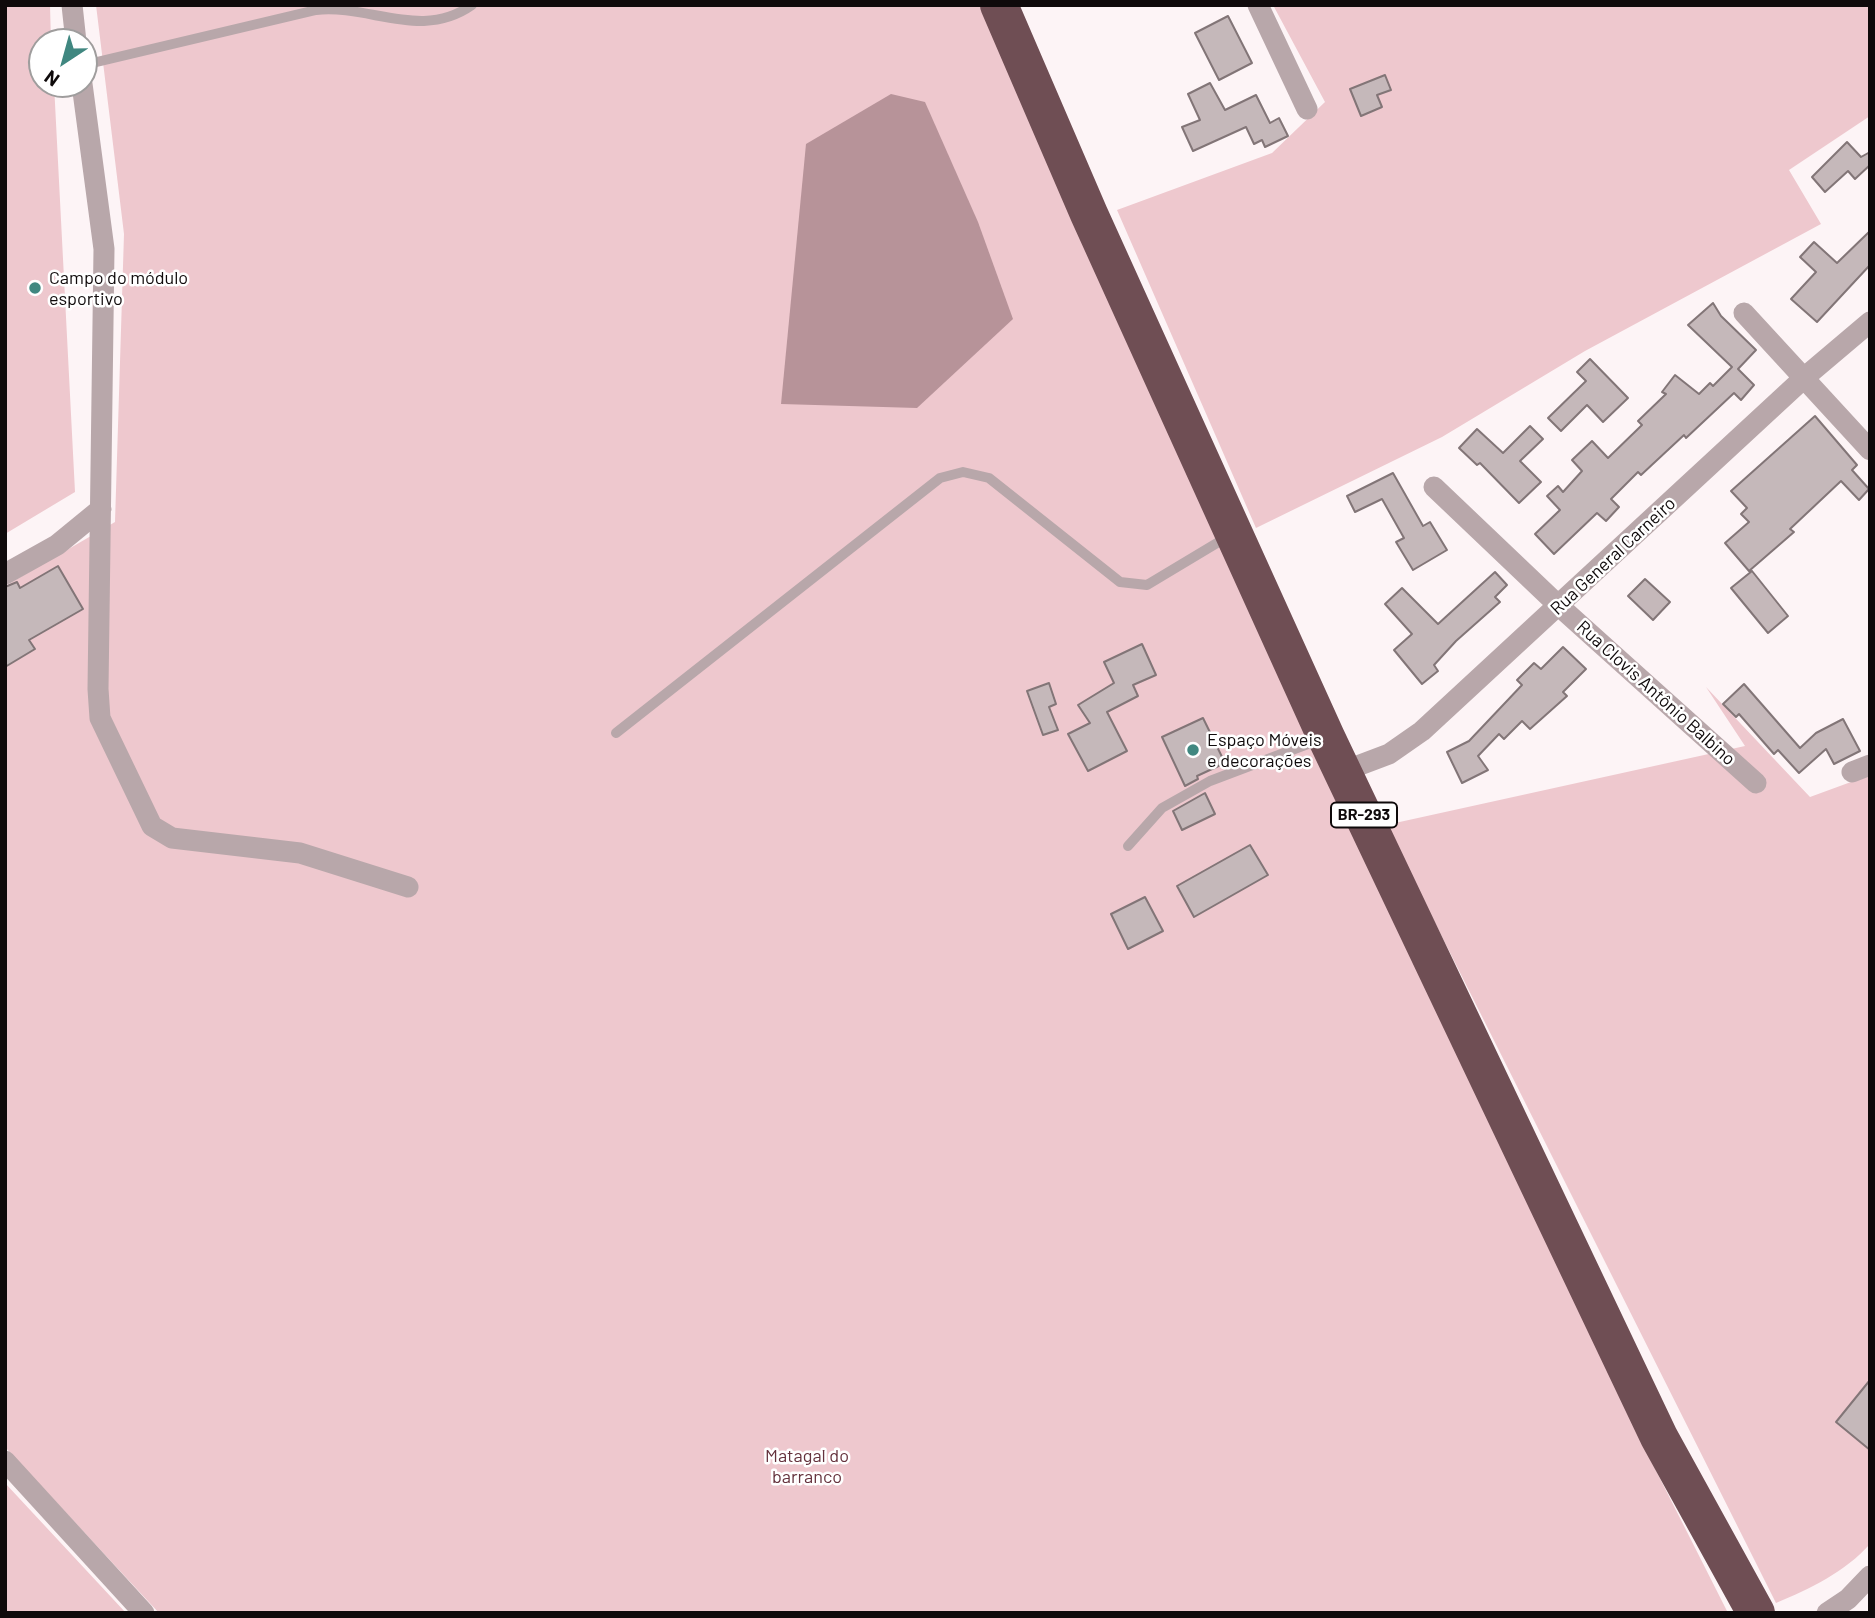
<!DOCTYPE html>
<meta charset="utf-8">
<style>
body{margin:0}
#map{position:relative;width:1875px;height:1618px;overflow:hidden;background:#fdf4f6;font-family:Barlow,sans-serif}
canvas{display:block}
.frame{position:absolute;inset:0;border:7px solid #0f0a0b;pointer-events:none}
.north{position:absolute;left:28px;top:28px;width:70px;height:70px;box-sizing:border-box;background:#fff;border:2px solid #9f9d9d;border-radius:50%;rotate:216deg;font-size:19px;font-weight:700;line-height:28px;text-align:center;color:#0f0a0b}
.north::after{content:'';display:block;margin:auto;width:24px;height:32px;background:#408780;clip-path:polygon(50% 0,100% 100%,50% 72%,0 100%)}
</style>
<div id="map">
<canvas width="1875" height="1618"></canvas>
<div class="frame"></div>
<div class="north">N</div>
</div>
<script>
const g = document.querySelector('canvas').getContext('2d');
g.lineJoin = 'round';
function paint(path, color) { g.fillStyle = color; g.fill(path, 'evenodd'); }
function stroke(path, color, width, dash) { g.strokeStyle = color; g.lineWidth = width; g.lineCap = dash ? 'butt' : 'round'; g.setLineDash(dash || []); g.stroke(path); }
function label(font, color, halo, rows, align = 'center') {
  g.font = font + ' Barlow,sans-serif'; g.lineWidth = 5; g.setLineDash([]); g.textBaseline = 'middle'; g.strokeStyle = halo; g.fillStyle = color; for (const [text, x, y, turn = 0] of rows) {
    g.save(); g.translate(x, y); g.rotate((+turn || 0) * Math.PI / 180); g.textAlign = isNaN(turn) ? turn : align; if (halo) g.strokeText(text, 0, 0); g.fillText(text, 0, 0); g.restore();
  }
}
paint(new Path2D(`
 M5 5H50L51 42H42V84H54L75 492 5 534Z
 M96 5H980L1640 1439 1728 1613H159L5 1447V586L115 522 124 234Z
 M1273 5H1870V116L1789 170 1821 224 1585 351 1442 437 1256 528 1117 210 1272 153 1325 102Z
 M1706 687 1810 797 1870 775V1544C1845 1572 1810 1589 1776 1603L1386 825 1745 746Z
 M5 1483 126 1613H5Z`), '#eec8ce');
paint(new Path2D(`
 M891 94 925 102 978 222 1013 319 917 408 781 404 806 144Z`), '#b79399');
const building = new Path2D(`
 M1228 16 1252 63 1219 80 1195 33Z
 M1385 75 1391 90 1377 95 1382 107 1361 116 1350 89Z
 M1210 83 1225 110 1256 95 1270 123 1279 118 1288 136 1265 147 1262 140 1254 144 1246 127 1193 151 1182 127 1200 120 1188 94Z
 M1847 142 1861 157 1870 152V165L1855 179 1848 171 1825 192 1812 177Z
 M1870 231V265L1817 322 1791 299 1816 272 1800 257 1814 242 1837 263Z
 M1713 303 1721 316 1756 350 1738 369 1754 385 1741 400 1734 393 1686 438 1684 435 1641 475 1638 472 1611 499 1619 507 1606 521 1597 513 1554 554 1535 534 1560 510 1547 496 1558 486 1563 492 1582 471 1572 460 1592 441 1608 458 1642 425 1638 421 1666 394 1662 392 1675 375 1699 394 1710 383 1713 386 1732 367 1688 325Z
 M1590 359 1628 398 1603 422 1587 405 1561 431 1548 418 1586 381 1577 372Z
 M1815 416 1857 465 1852 470 1869 489 1859 500 1841 481 1790 529 1794 532 1749 571 1725 543 1749 522 1741 514 1747 508 1731 491Z
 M1530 426 1543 439 1520 461 1541 482 1519 503 1480 463 1477 465 1459 448 1477 429 1503 453Z
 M1393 473 1423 526 1430 522 1447 550 1413 570 1396 542 1404 538 1382 499 1355 512 1347 496Z
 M58 566 83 609 29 640 35 649 5 667V587L17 582 20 588Z
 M1752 571 1788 616 1768 633 1731 588Z
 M1495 572 1507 585 1495 597 1500 602 1456 641 1434 665 1438 671 1422 684 1394 650 1412 634 1385 604 1402 588 1438 624Z
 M1645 579 1670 602 1653 620 1628 596Z
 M1142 644 1156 675 1133 685 1138 696 1107 712 1127 751 1088 771 1068 734 1090 723 1078 705 1114 683 1104 662Z
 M1563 647 1586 669 1563 692 1567 696 1530 729 1522 721 1504 739 1499 734 1478 756 1488 770 1462 783 1447 752 1469 741 1522 685 1517 680 1534 663 1541 669Z
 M1049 683 1056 704 1049 707 1058 730 1043 735 1027 691Z
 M1744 684 1800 748 1816 733 1843 719 1860 751 1834 764 1826 749 1799 773 1778 750 1774 754 1739 714 1736 717 1723 704Z
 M1203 718 1225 763 1197 776 1198 779 1185 786 1162 737Z
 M1205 793 1215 814 1182 830 1173 811Z
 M1250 845 1268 875 1194 917 1177 886Z
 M1145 897 1163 931 1128 949 1111 914Z
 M1870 1380V1450L1836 1422Z`);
paint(building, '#c5b8ba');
stroke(building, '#827577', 2);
stroke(new Path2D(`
 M84 65 316 10C370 4 421 41 472 5
 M616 733 940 478 963 472 989 478 1120 582 1147 585 1227 537
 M1128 846 1162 808 1210 781 1321 739`), '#b8a7aa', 10);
stroke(new Path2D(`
 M72 5 76 42
 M1258 5 1307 109
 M82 84 104 249 98 689 100 718 152 826 172 838 300 853 408 887
 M1744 313 1870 450
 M1434 487 1559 606 1756 783
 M5 574 57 545 101 509
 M1344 771 1389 754 1422 731 1805 377 1870 322
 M1852 772 1870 765
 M5 1461 144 1613
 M1827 1613 1848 1599 1870 1576`), '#b8a7aa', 21);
stroke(new Path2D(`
 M999 5 1089 214 1326 737 1659 1437 1756 1613`), '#6f4e54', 38);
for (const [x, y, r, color] of [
 [35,288,7,"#408780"],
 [1193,750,7,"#408780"]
]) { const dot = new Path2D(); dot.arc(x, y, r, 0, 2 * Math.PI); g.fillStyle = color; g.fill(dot); stroke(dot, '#fff', 2.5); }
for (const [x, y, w] of [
 [1364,815,66]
]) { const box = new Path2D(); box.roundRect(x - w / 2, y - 12.5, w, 25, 5); g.fillStyle = '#fff'; g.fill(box); stroke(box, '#0f0a0b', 2); }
label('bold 16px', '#0f0a0b', null, [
 ["BR-293",1364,815]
]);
label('18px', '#0f0a0b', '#fff', [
 ["Campo do módulo",49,278],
 ["esportivo",49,299],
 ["Espaço Móveis",1207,740],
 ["e decorações",1207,761]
], 'left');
label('18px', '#0f0a0b', '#fff', [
 ["Rua General Carneiro",1613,556,-43],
 ["Rua Clovis Antônio Balbino",1656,693,42]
]);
label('18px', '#65323d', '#fff', [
 ["Matagal do",807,1456],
 ["barranco",807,1477]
]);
</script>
